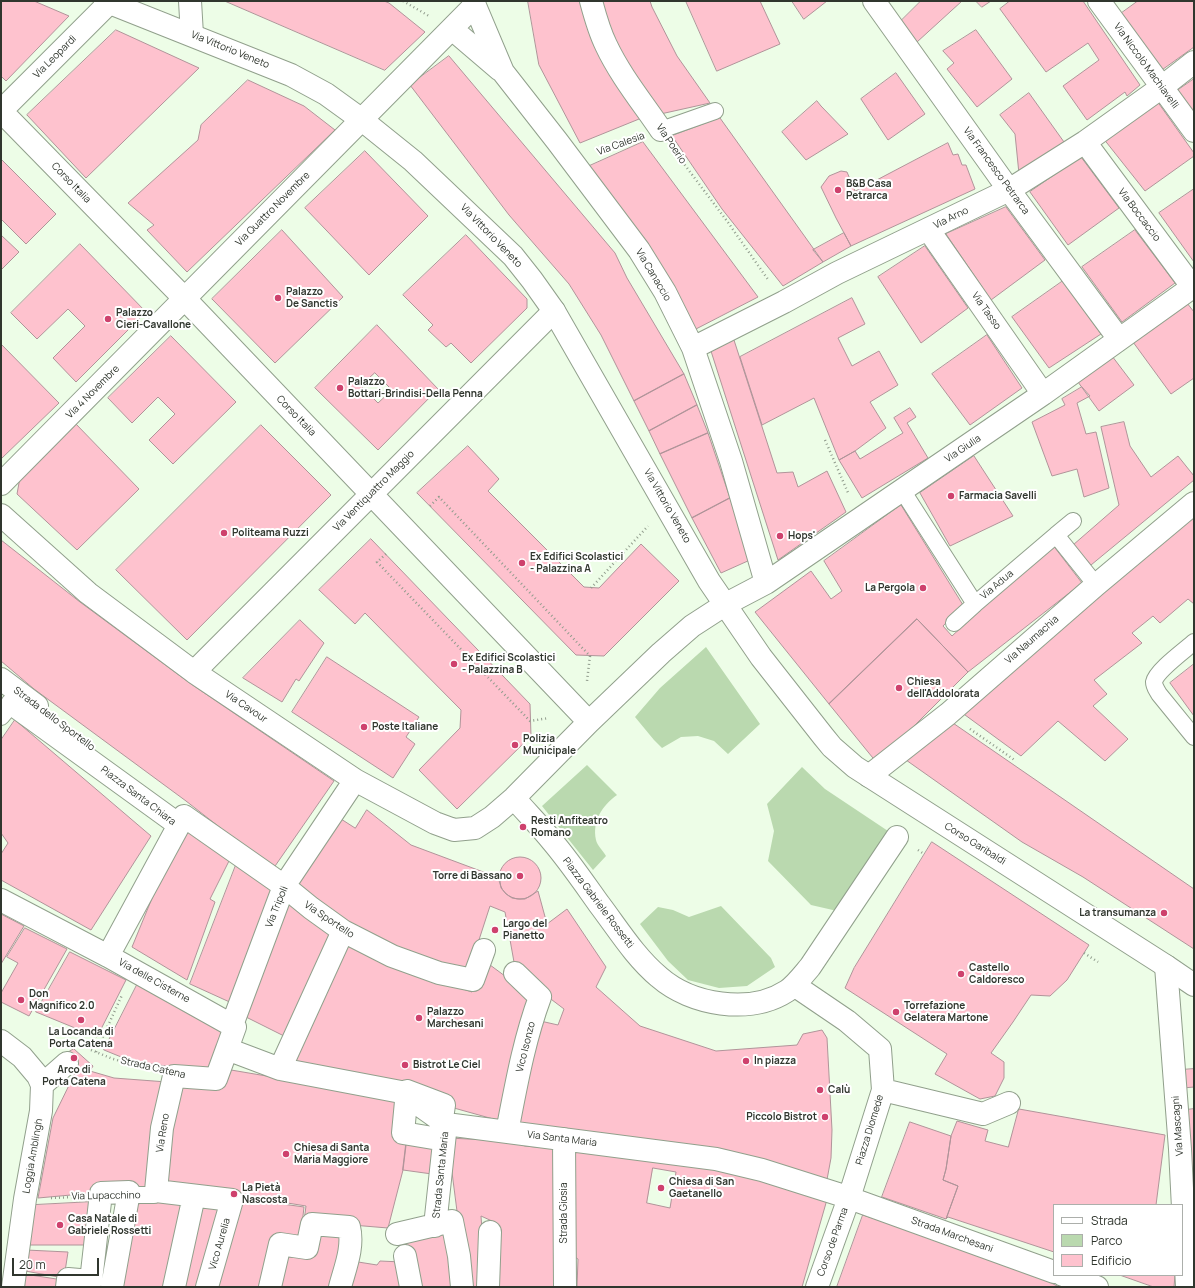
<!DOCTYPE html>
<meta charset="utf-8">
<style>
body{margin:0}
#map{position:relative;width:1195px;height:1288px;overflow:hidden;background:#edfde7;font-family:Manrope,sans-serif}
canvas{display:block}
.frame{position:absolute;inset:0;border:2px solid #30362e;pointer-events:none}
.legend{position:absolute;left:1053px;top:1204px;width:130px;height:72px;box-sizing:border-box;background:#fff;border:1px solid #acafab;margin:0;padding:5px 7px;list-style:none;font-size:12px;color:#30362e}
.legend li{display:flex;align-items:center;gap:8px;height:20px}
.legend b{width:20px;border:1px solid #acafab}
.scale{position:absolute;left:12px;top:1258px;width:87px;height:18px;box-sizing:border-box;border:2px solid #30362e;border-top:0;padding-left:5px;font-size:12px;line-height:14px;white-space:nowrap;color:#30362e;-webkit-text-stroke:3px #fff;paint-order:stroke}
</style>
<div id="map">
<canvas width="1195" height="1288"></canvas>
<div class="frame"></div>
<ul class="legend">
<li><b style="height:5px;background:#fff"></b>Strada</li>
<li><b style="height:11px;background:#bad9af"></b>Parco</li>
<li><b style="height:11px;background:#fec2ce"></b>Edificio</li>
</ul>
<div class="scale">20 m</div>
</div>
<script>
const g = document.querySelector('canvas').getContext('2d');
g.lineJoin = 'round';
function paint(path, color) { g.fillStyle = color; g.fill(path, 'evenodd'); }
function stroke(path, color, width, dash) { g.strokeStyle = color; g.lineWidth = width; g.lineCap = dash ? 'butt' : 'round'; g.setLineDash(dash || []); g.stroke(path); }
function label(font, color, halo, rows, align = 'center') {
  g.font = font + ' Manrope,sans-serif'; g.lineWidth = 4; g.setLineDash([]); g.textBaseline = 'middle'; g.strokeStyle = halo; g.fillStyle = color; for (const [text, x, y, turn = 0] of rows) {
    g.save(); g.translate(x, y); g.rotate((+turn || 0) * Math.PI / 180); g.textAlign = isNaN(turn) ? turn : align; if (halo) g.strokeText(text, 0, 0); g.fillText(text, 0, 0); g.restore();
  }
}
paint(new Path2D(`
 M706 647 760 724 728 754 714 741 698 736 681 737 662 748 654 740 635 717 660 688Z
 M587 765 617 795C602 806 592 821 596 840 597 845 603 851 606 856L593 870 542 806Z
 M802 767 825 789 897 837 846 913 811 905 768 861 774 831 767 804Z
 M721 906 771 958 775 967 747 986 719 988 688 980 668 961 640 924 658 907 673 910 689 917Z`), '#bad9af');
const building = new Path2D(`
 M1 1H34L69 16 6 81 1 76Z
 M225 1H384L389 3 425 32 385 70Z
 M528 1H583L644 117 580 143 539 65Z
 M596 1H650L652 7 677 56 710 103 656 115 623 72Z
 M686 1H760L780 44 717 71Z
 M792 1H827L804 19Z
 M921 1H962L917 42 901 21Z
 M976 1H991L982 7Z
 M1010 1H1083L1140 85 1127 96 1125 92 1087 120 1063 86 1099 60 1088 43 1046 72 1000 9Z
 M1138 1H1194V47L1159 72 1119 15Z
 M116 30 199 68 86 178 27 115Z
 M976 30 1012 79 977 107 947 69 954 63 943 51Z
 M449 56 615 253 627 278 684 374 634 401 601 335 569 284 509 215 410 85Z
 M896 73 925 114 888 140 861 99Z
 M1194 79V120L1174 93Z
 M248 80 304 106 335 130 187 272 147 230 154 225 128 203 198 140 201 125Z
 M1029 93 1064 142 1019 174 1015 134 1000 115Z
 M817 101 821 106 848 134 806 160 782 132Z
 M1157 101 1194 153V156L1145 191 1103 138Z
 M720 118 823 262 783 286 722 209 672 136Z
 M643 142 758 297 694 330 585 168Z
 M948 143 953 155 958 154 962 165H966L975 189 851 246 836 218 821 187 829 176 841 171 847 172 855 191Z
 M365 151 428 216 369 275 305 208Z
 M1081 157 1119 208 1068 245 1030 192Z
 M1 159 56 214 26 244 1 219Z
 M1194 189V262L1159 213Z
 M1006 207 1045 260 991 300 946 234Z
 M282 230 343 297 275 363 212 299Z
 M1135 230 1175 283 1122 322 1082 267Z
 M844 233 851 246 823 262 813 250Z
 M1 235 19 252 1 270Z
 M466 235 527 299V308L471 363 451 343 446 347 428 330 433 325 403 295Z
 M80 244 146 312 76 382 53 358 85 326 68 309 37 339 11 313Z
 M925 246 968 308 921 343 878 277Z
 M1063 281 1101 334 1049 368 1012 317Z
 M852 298 865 324 838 338 852 366 879 351 898 385 870 402 886 428 855 451 839 460 814 398 762 425 740 357Z
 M1187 303 1194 312V378L1171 394 1133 342Z
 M377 325 438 389 378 450 315 388ZM375 373 392 390 378 403 361 386Z
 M987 335 1022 388 970 425 932 374Z
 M171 336 236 402 173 464 149 440 175 414 158 397 132 423 108 398Z
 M733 337 777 473 793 472 798 487 827 471 846 512 778 560 710 348Z
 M1 344 59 403 1 459Z
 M1112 356 1134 385 1099 411 1078 382Z
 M684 374 697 405 649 431 634 401Z
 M1082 387 1090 396 1077 403 1086 434 1096 432 1109 488 1084 497 1077 469 1052 476 1032 422 1065 405 1062 399Z
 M697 405 708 433 660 454 649 431Z
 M910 408 916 417 907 423 928 458 862 498 839 460 855 451 860 459 903 433 894 418Z
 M74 422 139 489 77 550 17 494 21 472Z
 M1124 422 1130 446 1151 477 1178 456 1194 476V480L1091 565 1073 545 1119 505 1101 427Z
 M261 425 331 495 187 640 116 570Z
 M708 433 730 498 692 518 660 454Z
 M468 446 499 479 488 491 584 587 599 588 641 544 679 581 604 656 576 655 417 493Z
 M974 456 1013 516 950 546 920 493Z
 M730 498 750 560 721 573 692 518Z
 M901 505 963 605 943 626 952 636 1052 544 1082 583 968 672 917 619 829 704 755 612 811 571 831 599 842 591 824 561Z
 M1194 517V604L1188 599 1160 623 1153 616 1132 633 1142 643 1094 680 1107 694 1093 706 1128 739 1105 761 1058 721 1021 756 961 712Z
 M371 539 530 704 531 736 457 809 419 770 460 728 461 710 365 613 355 624 319 590Z
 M1 540 80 602 191 684 334 781 273 869 186 801 34 689 1 661Z
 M917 619 968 672 877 763 829 704Z
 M300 620 324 643 299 681 296 679 282 702 243 678Z
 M327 657 419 717 406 737 415 744 393 778 292 712Z
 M1194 664V716L1170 683Z
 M15 720 151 836 91 930 1 880V854L8 843 1 833V740Z
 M950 721 1194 889V949L1083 877 1022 842 906 760Z
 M367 810 411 845 486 873 499 874 501 888 506 894 512 898 518 899H525L538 891 547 924 567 909 606 967 596 987 640 1026 716 1051 797 1045 803 1034 822 1030 827 1038 832 1130 831 1158 826 1185 511 1125 536 1020 558 1025 564 1009 531 984 514 962 505 912 490 906 477 946 471 976 349 929 293 890 341 819 355 828Z
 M189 821 233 853 210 899 215 902 187 980 132 947 162 874Z
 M932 842 1089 945 1067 980 1050 996 1031 995 1013 1022 991 1053 1004 1062V1078L995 1096 980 1099 935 1074 947 1054 845 988 854 968Z
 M499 878a21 21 0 1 1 42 0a21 21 0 1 1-42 0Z
 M236 865 276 889 234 1004 190 984Z
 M289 900 336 933 290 1039 244 1016Z
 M1 914 24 926 1 964Z
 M25 928 67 949 29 1016 1 1002V993L18 963 7 957Z
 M345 940 387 964 472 992 486 962 532 996 504 1122 293 1063Z
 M70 952 126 980 97 1037 36 1012Z
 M138 983 225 1025 208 1072 131 1061 104 1050Z
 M74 1049 93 1066 90 1071 114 1078 167 1082 148 1188 38 1198 53 1118 75 1073 62 1056Z
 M1194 1069V1087L1183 1088 1180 1070Z
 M231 1070 402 1099 407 1137 403 1170 388 1228 304 1221 306 1206 232 1194 162 1186 180 1081 224 1086Z
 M1019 1109 1165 1135 1156 1205H1054V1252L948 1217 946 1219 958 1186 943 1180 946 1169 951 1136 957 1121 988 1130 985 1141 1008 1147Z
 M1194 1109V1207L1186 1110Z
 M910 1122 951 1136 946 1169 943 1180 958 1186 946 1219 882 1197Z
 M407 1137 436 1142 432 1174 403 1170Z
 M448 1138 509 1141 525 1146 559 1149 555 1287H494L496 1275 492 1221 481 1216 485 1274 484 1287H468V1279L457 1211Z
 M570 1144 693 1158 828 1196 802 1287H577L578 1259 573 1256Z
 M653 1168 676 1172 670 1208 647 1203Z
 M158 1198 185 1199 167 1287H113L127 1208Z
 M239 1198 304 1207 300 1242 276 1237 265 1287H215Z
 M199 1199 222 1201 200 1287H179Z
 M92 1202 88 1245H25L34 1205Z
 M863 1215 977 1252 1034 1274 1059 1287H837Z
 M318 1229 346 1231 334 1287H277L284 1257 312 1258Z
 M451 1229 460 1287H415L404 1240Z
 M26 1250 68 1252 64 1278 25 1271Z
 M352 1261 377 1265 380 1261 402 1262 405 1287H345Z
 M24 1274 63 1280 62 1287H21Z
 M1120 1275H1175L1174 1287H1154Z`);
paint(building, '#fec2ce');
stroke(building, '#b09499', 1);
const lane = new Path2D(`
 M661 130 715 111
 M902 490 975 604 1056 535 1096 585
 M1056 535 1073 521
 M954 623 975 604
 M1194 642C1185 650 1156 671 1154 682 1154 687 1157 690 1159 694L1194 737
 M1 717 12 704
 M118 1195H154L156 1191`);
const street = new Path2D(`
 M190 1 192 35
 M473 1 503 72 557 141 639 250 665 292 693 348 731 461 766 583
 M591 1C595 16 599 31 606 45 620 75 642 102 661 130
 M874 1 1009 190 1119 339
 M1099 1 1194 131
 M452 29 500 70
 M1 111 185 299 589 722
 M1 111 109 3
 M1085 142 1194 289
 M928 229 1043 394
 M693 348 784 302 837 273 1009 190 1085 142 1162 87 1194 62
 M1 484 475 5
 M1 515 88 593 194 672 355 780 435 823 454 830 475 828 492 817 514 798 589 722 661 653 692 626 726 604 766 583 1043 394 1194 286
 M194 672 554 311
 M1 679 37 706
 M12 704 179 825 108 956
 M869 776 948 714 1096 585 1194 503
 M514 798C526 812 540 826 552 841 569 861 584 883 599 904 618 929 635 957 659 977 691 1005 750 1015 787 991 795 986 804 974 810 967L897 837
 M179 825 184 816 284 886 311 908 343 931 392 956 439 973 473 980 484 950
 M1 900 108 956 235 1027 227 1049 280 1069 401 1092 446 1124 716 1159 762 1170 841 1195 1054 1272
 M1166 966 1180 1149 1187 1287
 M794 985 847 1021 880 1049 883 1090 849 1198 817 1287
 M232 1025 284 886 355 780
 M1 1041 22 1057 38 1076 42 1085 41 1111 25 1199 13 1287
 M280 1069 343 931
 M42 1085 67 1063
 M883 1090 983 1114 1009 1103
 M407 1091 444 1105 439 1139 403 1133Z
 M507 1132C516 1086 524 1040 540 997L515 973
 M564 1139 565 1287
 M435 1226 446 1124
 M397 1234 452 1221 459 1256 462 1287
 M405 1256 411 1287
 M1063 1275 1097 1287
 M67 1287 68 1279 91 1281 101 1193 129 1192 112 1287
 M174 1287 194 1196
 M207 1287 232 1200 156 1191 162 1128 174 1076 216 1079 227 1049
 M270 1287 280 1244 307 1248 312 1224 349 1227C354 1247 345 1268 340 1287
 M488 1287 490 1232`);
const secondary = new Path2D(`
 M105 1 291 75 326 94 362 120 413 161 513 256 532 280 554 311 709 581 761 657 823 736 832 747 855 767 869 776 1166 966 1194 985`);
stroke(lane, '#91a08c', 18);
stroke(street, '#91a08c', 24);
stroke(secondary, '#91a08c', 24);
stroke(new Path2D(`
 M403 1 429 16
 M599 152 636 139
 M675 152 727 221 769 281
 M825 440 849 495
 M430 506 439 497 590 656 587 681
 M386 554 377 562 530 721 549 718
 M591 588 648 526
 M970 729 1016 761
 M918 850 924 854
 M1084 953 1098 962
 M91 1050 113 1059 149 1069
 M96 1052 122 995
 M51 1198 74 1197`), '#919c8d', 2.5, [1, 3]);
stroke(lane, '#fff', 16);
stroke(street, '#fff', 22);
stroke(secondary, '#fff', 22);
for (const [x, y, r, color] of [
 [838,190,4,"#ce416d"],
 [278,298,4,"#ce416d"],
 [108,319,4,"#ce416d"],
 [340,388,4,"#ce416d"],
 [951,496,4,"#ce416d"],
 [224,533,4,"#ce416d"],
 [780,536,4,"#ce416d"],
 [522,563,4,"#ce416d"],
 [923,588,4,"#ce416d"],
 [454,664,4,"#ce416d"],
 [899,688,4,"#ce416d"],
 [364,727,4,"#ce416d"],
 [515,745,4,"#ce416d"],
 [523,827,4,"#ce416d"],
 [520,876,4,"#ce416d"],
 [1164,913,4,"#ce416d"],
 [495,930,4,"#ce416d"],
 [961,974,4,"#ce416d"],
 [21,1000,4,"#ce416d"],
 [896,1012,4,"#ce416d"],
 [419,1018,4,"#ce416d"],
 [81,1020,4,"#ce416d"],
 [74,1058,4,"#ce416d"],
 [746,1061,4,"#ce416d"],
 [405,1065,4,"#ce416d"],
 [820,1090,4,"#ce416d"],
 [825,1117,4,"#ce416d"],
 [286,1154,4,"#ce416d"],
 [661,1188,4,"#ce416d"],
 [234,1194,4,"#ce416d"],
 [60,1225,4,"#ce416d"]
]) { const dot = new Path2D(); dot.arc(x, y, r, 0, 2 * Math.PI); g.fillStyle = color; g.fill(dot); stroke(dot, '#fff', 1.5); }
label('10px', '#30362e', '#fff', [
 ["Via Vittorio Veneto",230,50,22],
 ["Via Leopardi",55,57,-45],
 ["Via Niccolò Machiavelli",1146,66,54],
 ["Via Calesia",621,144,-20],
 ["Via Poerio",671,144,56],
 ["Via Francesco Petrarca",996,171,54],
 ["Corso Italia",71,183,46],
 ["Via Quattro Novembre",273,209,-45],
 ["Via Boccaccio",1139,215,53],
 ["Via Arno",951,218,-26],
 ["Via Vittorio Veneto",491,236,46],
 ["Via Canaccio",653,275,59],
 ["Via Tasso",986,311,55],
 ["Via 4 Novembre",93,392,-45],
 ["Corso Italia",296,416,46],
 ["Via Giulia",963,449,-34],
 ["Via Ventiquattro Maggio",374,491,-45],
 ["Via Vittorio Veneto",667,506,60],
 ["Via Adua",997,585,-40],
 ["Via Naumachia",1032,640,-41],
 ["Via Cavour",246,707,34],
 ["Strada dello Sportello",54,719,37],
 ["Piazza Santa Chiara",138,796,37],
 ["Corso Garibaldi",975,844,32],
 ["Piazza Gabriele Rossetti",598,903,53],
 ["Via Tripoli",277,907,-68],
 ["Via Sportello",329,920,34],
 ["Via delle Cisterne",154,981,29],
 ["Vico Isonzo",526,1047,-76],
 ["Strada Catena",153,1068,13],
 ["Via Mascagni",1178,1126,-94],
 ["Piazza Diomede",870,1130,-73],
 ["Via Reno",163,1133,-81],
 ["Via Santa Maria",562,1139,7],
 ["Loggia Amblingh",33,1156,-80],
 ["Strada Santa Maria",441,1175,-84],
 ["Via Lupacchino",106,1196,-1],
 ["Strada Giosia",564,1213,-90],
 ["Strada Marchesani",952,1235,20],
 ["Corso de Parma",833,1242,-70],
 ["Vico Aurelia",220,1244,-74]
]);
label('bold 10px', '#30362e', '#fff', [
 ["B&B Casa",846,184],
 ["Petrarca",846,196],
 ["Palazzo",286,292],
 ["De Sanctis",286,304],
 ["Palazzo",116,313],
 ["Cieri-Cavallone",116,325],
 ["Palazzo",348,382],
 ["Bottari-Brindisi-Della Penna",348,394],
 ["Farmacia Savelli",959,496],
 ["Politeama Ruzzi",232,533],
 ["Hops'",788,536],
 ["Ex Edifici Scolastici",530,557],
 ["- Palazzina A",530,569],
 ["La Pergola",915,588,"right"],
 ["Ex Edifici Scolastici",462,658],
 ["- Palazzina B",462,670],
 ["Chiesa",907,682],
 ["dell'Addolorata",907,694],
 ["Poste Italiane",372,727],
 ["Polizia",523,739],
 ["Municipale",523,751],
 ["Resti Anfiteatro",531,821],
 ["Romano",531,833],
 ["Torre di Bassano",512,876,"right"],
 ["La transumanza",1156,913,"right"],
 ["Largo del",503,924],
 ["Pianetto",503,936],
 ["Castello",969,968],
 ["Caldoresco",969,980],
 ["Don",29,994],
 ["Magnifico 2.0",29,1006],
 ["Torrefazione",904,1006],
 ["Gelatera Martone",904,1018],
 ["Palazzo",427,1012],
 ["Marchesani",427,1024],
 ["La Locanda di",81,1032,"center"],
 ["Porta Catena",81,1044,"center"],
 ["In piazza",754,1061],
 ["Bistrot Le Ciel",413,1065],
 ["Arco di",74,1070,"center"],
 ["Porta Catena",74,1082,"center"],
 ["Calù",828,1090],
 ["Piccolo Bistrot",817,1117,"right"],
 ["Chiesa di Santa",294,1148],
 ["Maria Maggiore",294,1160],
 ["Chiesa di San",669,1182],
 ["Gaetanello",669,1194],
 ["La Pietà",242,1188],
 ["Nascosta",242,1200],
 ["Casa Natale di",68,1219],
 ["Gabriele Rossetti",68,1231]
], 'left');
</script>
